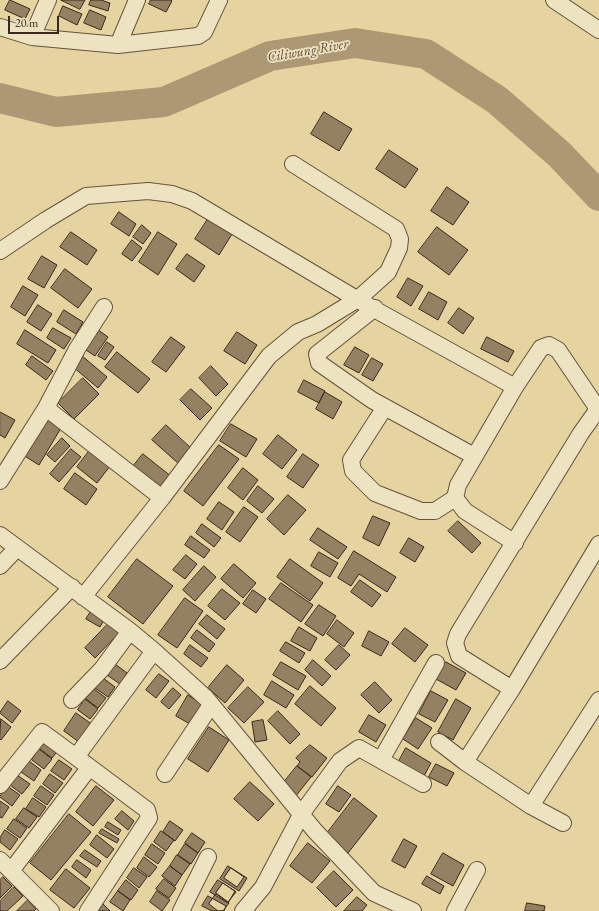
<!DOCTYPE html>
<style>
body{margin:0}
#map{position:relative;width:599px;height:911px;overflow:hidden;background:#e5d4a0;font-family:"EB Garamond",serif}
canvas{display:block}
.scale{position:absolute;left:8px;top:16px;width:51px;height:18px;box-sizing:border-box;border:2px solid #3c271c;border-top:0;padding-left:5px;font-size:12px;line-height:14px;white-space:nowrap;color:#3c271c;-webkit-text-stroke:3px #eee3c1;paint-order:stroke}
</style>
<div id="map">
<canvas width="599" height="911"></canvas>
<div class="scale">20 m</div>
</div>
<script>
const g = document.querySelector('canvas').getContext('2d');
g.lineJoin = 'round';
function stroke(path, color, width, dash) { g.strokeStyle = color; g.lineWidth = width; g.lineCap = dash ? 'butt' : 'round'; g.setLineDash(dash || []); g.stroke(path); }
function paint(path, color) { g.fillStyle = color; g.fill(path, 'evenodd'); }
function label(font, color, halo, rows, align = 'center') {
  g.font = font + ' "EB Garamond",serif'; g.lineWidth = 3.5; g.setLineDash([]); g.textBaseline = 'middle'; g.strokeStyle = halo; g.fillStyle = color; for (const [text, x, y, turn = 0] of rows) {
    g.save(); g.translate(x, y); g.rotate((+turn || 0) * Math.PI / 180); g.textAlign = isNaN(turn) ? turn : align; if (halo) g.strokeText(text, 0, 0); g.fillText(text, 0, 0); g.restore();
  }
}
stroke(new Path2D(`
 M0 98 56 112 164 102 270 56 355 43 426 54 497 100 559 154 599 196`), '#ac9973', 30);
const building = new Path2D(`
 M10 0 30 9 25 19 5 10Z
 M61 0H85L80 9Z
 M91 0H101L110 3 108 11 89 5Z
 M151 0H171L172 1 166 12 149 4Z
 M63 6 82 14 77 25 59 16Z
 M90 10 106 17 101 30 84 23Z
 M324 112 352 129 339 151 311 134Z
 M389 150 418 169 405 188 376 169Z
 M447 187 469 202 453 225 431 211Z
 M119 212 136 224 129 236 111 224Z
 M208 219 232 234 219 255 195 239Z
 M142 225 151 233 143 244 133 237Z
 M437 227 468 250 449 275 418 252Z
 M71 232 97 250 87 265 60 247Z
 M158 232 177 244 158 275 139 262Z
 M132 240 142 248 132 261 122 254Z
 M187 254 205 266 194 282 176 269Z
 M42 256 57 265 44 288 28 279Z
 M65 269 92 289 78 308 51 288Z
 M408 278 423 286 411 306 397 297Z
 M23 286 38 295 25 316 11 307Z
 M429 292 447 302 438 320 419 309Z
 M38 305 52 314 41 331 27 322Z
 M459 308 474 318 463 334 448 323Z
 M64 310 83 322 76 334 57 322Z
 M94 327 108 337 95 356 80 346Z
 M53 328 71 338 64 349 47 338Z
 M25 330 56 350 48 363 17 344Z
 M237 332 257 345 245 364 224 351Z
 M171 337 185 347 166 372 152 362Z
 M487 337 514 351 508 362 481 349Z
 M107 342 114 347 105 360 98 356Z
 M355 347 369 355 359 373 344 365Z
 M117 352 150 379 138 393 105 367Z
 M81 355 107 377 98 388 72 366Z
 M32 356 53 371 46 380 26 365Z
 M372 358 383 364 373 381 362 375Z
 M211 366 228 384 216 396 199 378Z
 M83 378 99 394 74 419 58 403Z
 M304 380 325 391 319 403 298 392Z
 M191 389 212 408 200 420 180 400Z
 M325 392 342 402 333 419 316 409Z
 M0 412 15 420 5 438 0 435Z
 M46 418 61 428 39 465 23 455Z
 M231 424 257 439 246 457 220 441Z
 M166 425 192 449 179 464 152 440Z
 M278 435 297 450 282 469 263 454Z
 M62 438 70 446 55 462 47 455Z
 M219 445 239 459 203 506 184 491Z
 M71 449 81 457 59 482 50 474Z
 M90 450 110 466 97 483 77 467Z
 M143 454 172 477 161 492 131 469Z
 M303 454 319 465 303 488 287 477Z
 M243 468 258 480 243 500 228 488Z
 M75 473 97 489 86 505 64 489Z
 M258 486 274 499 262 513 247 501Z
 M288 495 306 510 284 535 267 519Z
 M219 502 234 512 222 530 207 519Z
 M244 507 258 517 240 542 226 532Z
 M373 516 390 523 379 546 363 538Z
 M458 521 481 543 472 553 448 531Z
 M202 524 221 538 214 547 196 533Z
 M318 528 347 547 338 559 310 540Z
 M191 536 210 550 204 558 185 545Z
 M409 538 424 547 415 562 400 553Z
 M354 551 396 577 387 592 359 574 351 586 338 578Z
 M319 552 338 563 330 577 311 566Z
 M186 555 197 564 185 579 173 570Z
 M137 559 173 586 143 624 108 597Z
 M290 559 323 583 310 601 277 577Z
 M234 564 256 583 243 598 221 579Z
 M204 566 216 577 195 601 183 590Z
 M360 580 381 595 372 607 351 592Z
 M281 583 313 605 301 622 269 599Z
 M222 589 240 603 225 620 208 606Z
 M253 590 266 599 256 613 243 604Z
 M185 598 203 611 177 648 158 635Z
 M319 605 336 616 323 636 305 624Z
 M92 610 105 618 100 627 86 619Z
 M207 615 225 629 217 639 199 624Z
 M337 620 354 633 344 647 327 634Z
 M110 622 120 632 95 658 85 648Z
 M299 627 317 638 310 651 291 641Z
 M405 628 428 645 415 662 392 644Z
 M197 630 215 644 209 652 191 638Z
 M369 631 389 642 381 656 362 646Z
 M286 642 305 653 299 663 280 651Z
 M190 645 208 658 201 667 184 654Z
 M339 645 350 655 336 670 325 660Z
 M313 660 331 676 322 686 305 670Z
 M281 662 306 676 298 690 273 675Z
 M446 662 466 673 456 690 436 679Z
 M115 664 127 673 120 684 107 675Z
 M227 665 244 680 225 703 208 688Z
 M159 674 169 681 156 698 146 690Z
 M103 678 115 687 108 697 95 688Z
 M272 681 294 695 286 708 264 695Z
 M375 682 392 700 379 713 361 695Z
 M310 686 336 708 321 726 295 704Z
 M248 687 264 702 244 723 228 708Z
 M173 688 181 695 169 709 161 702Z
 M94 689 106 698 98 708 86 699Z
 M431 691 448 700 435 722 419 714Z
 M188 695 202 704 190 724 176 716Z
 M85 699 98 709 90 719 78 710Z
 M456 699 471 708 453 740 438 732Z
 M8 701 21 711 12 723 0 713Z
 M278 711 300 734 290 744 268 721Z
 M76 713 96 727 83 745 64 731Z
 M369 715 386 725 376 742 359 732Z
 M416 718 432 728 418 749 403 739Z
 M1 719 11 727 1 740 0 739Z
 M263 720 267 740 255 742 252 722Z
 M209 727 229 740 208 772 188 759Z
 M47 739 60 748 52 758 40 749Z
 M310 745 327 758 312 777 297 766 300 762 296 758Z
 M406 748 431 763 424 776 399 761Z
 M39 749 52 759 44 769 32 760Z
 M59 760 72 769 64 780 51 771Z
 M29 761 41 770 34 781 21 772Z
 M436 764 454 773 447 786 429 777Z
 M297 766 311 777 295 797 281 786Z
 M50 774 63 783 55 793 43 784Z
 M17 775 30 784 22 794 10 785Z
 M250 782 274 804 258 821 234 799Z
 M7 786 20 795 12 806 0 797Z
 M41 786 54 795 47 805 34 796Z
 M96 786 114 800 93 826 76 812Z
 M338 786 351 795 339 812 326 804Z
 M33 798 46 807 39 817 26 809Z
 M354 798 377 816 348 853 325 836Z
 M0 801 9 807 2 818 0 817Z
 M24 808 37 817 29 828 16 819Z
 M122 811 134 821 128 830 115 819Z
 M69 814 91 832 51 880 30 863Z
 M14 819 27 828 20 838 7 829Z
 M170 821 183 830 175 841 163 832Z
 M108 822 121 830 118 835 105 827Z
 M102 829 119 839 117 843 99 833Z
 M5 830 18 839 10 850 0 842V838Z
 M161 831 174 840 166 851 154 842Z
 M192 833 205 842 198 853 185 843Z
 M97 835 114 849 107 858 90 845Z
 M404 839 417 846 405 868 392 861Z
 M308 843 330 861 312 883 290 866Z
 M152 844 165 853 158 864 145 855Z
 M185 844 198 853 191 864 178 855Z
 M85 850 101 861 97 867 80 856Z
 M443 853 464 865 453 886 431 874Z
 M177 855 190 864 182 875 170 866Z
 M144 857 157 867 149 877 137 868Z
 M77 860 91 870 86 878 72 867Z
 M170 866 182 875 175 886 162 876Z
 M228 866 247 878 239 891 220 879Z
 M134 868 147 877 139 888 127 878Z
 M231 868 244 877 237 887 224 878Z
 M66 869 90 888 74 908 50 890Z
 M334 871 353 890 336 907 317 888Z
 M427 876 444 886 440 894 422 884Z
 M3 877 12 886 0 898V880Z
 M164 879 176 888 169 898 156 889Z
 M126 880 138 890 131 900 118 891Z
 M218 880 235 891 228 903 210 892Z
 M223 883 236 892 228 902 216 893Z
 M14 887 23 896 7 911H0V901Z
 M118 891 130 900 123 911 110 902Z
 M157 891 170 900 162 911 150 902Z
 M216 894 229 903 223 911H218L209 904Z
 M208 896 226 906 224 911H212L202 906Z
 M357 897 367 905 362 911H344Z
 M28 900 36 909 34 911H17Z
 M527 903 545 906 544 911H525Z
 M103 904 110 911H96Z`);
paint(building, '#948161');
stroke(building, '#3c271c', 1);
const minor = new Path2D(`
 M554 0 599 30
 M0 27 32 37 118 45 198 36 204 32 219 0
 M32 37 48 0
 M118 45 137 0
 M0 251 46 220 86 196 148 191 172 194 192 201 365 304 515 387
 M375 308 317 354 319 363 372 400 474 456
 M385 407 351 460 353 471 375 493 421 511H435L455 498
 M46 408 162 498
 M0 481 46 408 77 349 104 307
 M0 535 130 631 154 651 206 698 315 831 374 893 413 911
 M515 543 465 511 455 498 458 485 515 387 541 348 549 345 558 350 598 409
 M599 544 512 689 465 762 531 806 599 700
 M0 566 17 548
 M83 597 162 498 269 356 298 332 317 324 358 299 388 272 399 248 400 239 396 229 293 164
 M0 661 72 587
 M512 689 459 656 455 643 458 634 581 433 598 409 599 410
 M72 700 102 669 130 631
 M439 742 465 762
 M381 760 436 663
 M165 774 211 705
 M0 785 42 732 76 757
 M531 806 563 823
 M0 860 51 911
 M11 871 89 768
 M88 911 149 818 147 810 76 757 154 651
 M181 911 208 857
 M243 911 263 887 302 813 340 761 359 748 423 784
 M455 911 477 870`);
stroke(minor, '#66523d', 18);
stroke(minor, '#eee3c1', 16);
label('italic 14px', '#5e4936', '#eee3c1', [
 ["Ciliwung River",308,51,-10]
]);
</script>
